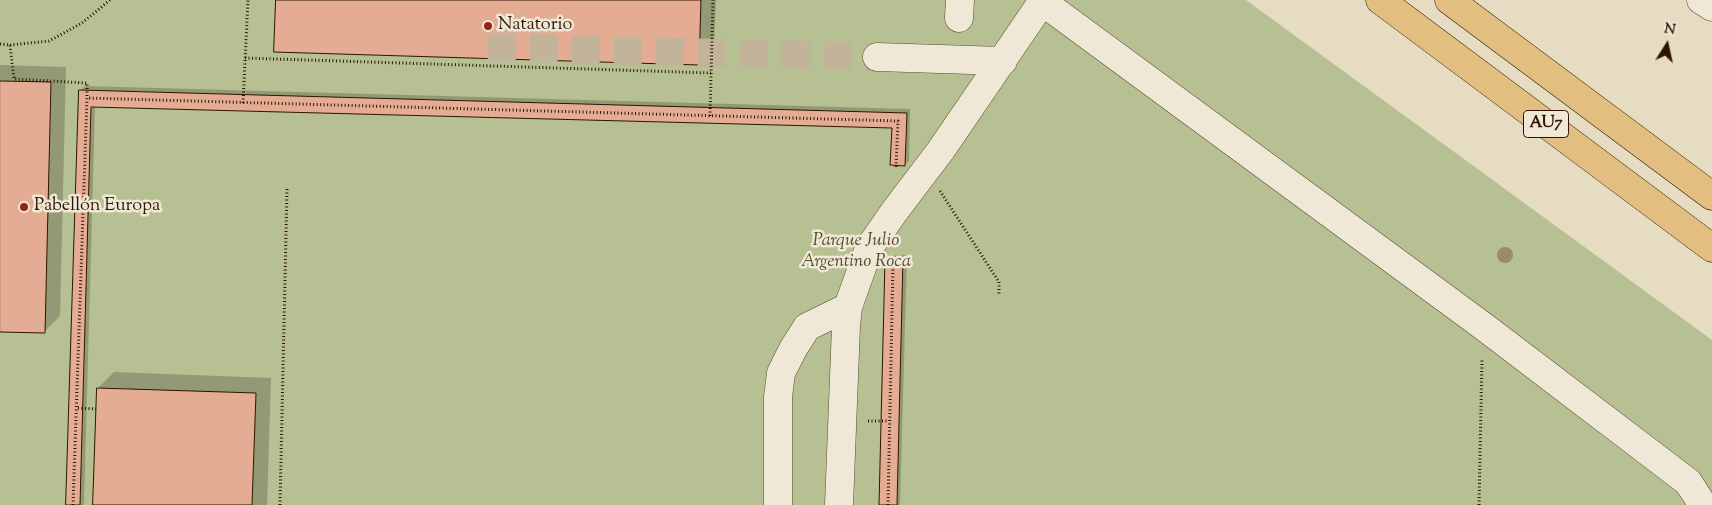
<!DOCTYPE html>
<meta charset="utf-8">
<style>
body{margin:0}
#map{position:relative;width:1712px;height:505px;overflow:hidden;background:#e6dcc2;font-family:"Sorts Mill Goudy",serif}
canvas{display:block}
.north{position:absolute;left:1642px;top:20px;width:50px;height:50px;-webkit-text-stroke:4px #efe8d7;paint-order:stroke;rotate:10deg;font-size:14px;font-weight:700;line-height:20px;text-align:center;color:#2e1500}
.north::after{content:'';display:block;margin:auto;width:18px;height:22px;background:#2e1500;clip-path:polygon(50% 0,100% 100%,50% 72%,0 100%)}
</style>
<div id="map">
<canvas width="1712" height="505"></canvas>
<div class="north">N</div>
</div>
<script>
const g = document.querySelector('canvas').getContext('2d');
g.lineJoin = 'round';
function paint(path, color) { g.fillStyle = color; g.fill(path, 'evenodd'); }
function stroke(path, color, width, dash) { g.strokeStyle = color; g.lineWidth = width; g.lineCap = dash ? 'butt' : 'round'; g.setLineDash(dash || []); g.stroke(path); }
function label(font, color, halo, rows, align = 'center') {
  g.font = font + ' "Sorts Mill Goudy",serif'; g.lineWidth = 5; g.setLineDash([]); g.textBaseline = 'middle'; g.strokeStyle = halo; g.fillStyle = color; for (const [text, x, y, turn = 0] of rows) {
    g.save(); g.translate(x, y); g.rotate((+turn || 0) * Math.PI / 180); g.textAlign = isNaN(turn) ? turn : align; if (halo) g.strokeText(text, 0, 0); g.fillText(text, 0, 0); g.restore();
  }
}
paint(new Path2D(`
 M0 0H1246L1712 340V505H0Z`), '#b7c092');
paint(new Path2D(`
 M277 0H716L714 48 698 64Z
 M0 65 66 67 60 316 44 332 0 330Z
 M85 86 910 109 909 161 904 165 893 127 95 106 84 505H67L80 91Z
 M907 255 900 505H880L886 261 891 256Z
 M114 372 271 378 267 505H94L98 388Z`), '#0003');
const building = new Path2D(`
 M276 0H701L699 65 274 52Z
 M0 81 51 82 45 333 0 332Z
 M79 90 907 113 905 166 890 165 892 128 91 107 80 505H66Z
 M903 259 897 505H879L885 260Z
 M97 388 256 393 252 505H93Z`);
paint(building, '#e3ac93');
stroke(building, '#2e1500', 1);
stroke(new Path2D(`
 M488 47 877 57`), '#c1b49b', 28, [28, 14]);
const minor = new Path2D(`
 M1040 0 1483 326 1688 482 1703 505
 M1701 0 1712 7
 M959 18 960 0
 M877 57 1003 61
 M778 505V397L781 373 793 349 807 327 848 307
 M839 505 846 326 848 307 869 248 894 212 941 150 1042 2`);
const highway = new Path2D(`
 M1380 0 1712 248
 M1449 0 1712 196`);
stroke(minor, '#5c4730', 29);
stroke(highway, '#2e1500', 29);
stroke(new Path2D(`
 M0 44 10 45 14 79 87 83V97
 M10 45 49 41 82 23 110 0
 M245 58 711 73
 M243 103 248 0
 M710 116 713 0
 M940 191 999 282V296
 M78 408 96 409
 M868 421H889
 M73 505 87 98 898 121 896 167
 M280 505 287 189
 M888 505 893 263
 M1479 505 1482 358`), '#2e1500', 3, [1, 2.5]);
stroke(minor, '#efe8d7', 28);
stroke(highway, '#e3be81', 28);
g.fillStyle = '#978b70';
for (const [x, y] of [
 [1505,255]
]) { g.beginPath(); g.arc(x, y, 8, 0, 2 * Math.PI); g.fill(); }
for (const [x, y, r, color] of [
 [488,26,5,"#8f2418"],
 [24,207,5,"#8f2418"]
]) { const dot = new Path2D(); dot.arc(x, y, r, 0, 2 * Math.PI); g.fillStyle = color; g.fill(dot); stroke(dot, '#efe8d7', 2); }
for (const [x, y, w] of [
 [1546,124,45]
]) { const box = new Path2D(); box.roundRect(x - w / 2, y - 13.5, w, 27, 4); g.fillStyle = '#efe8d7'; g.fill(box); stroke(box, '#2e1500', 1); }
label('bold 16px', '#2e1500', null, [
 ["AU7",1546,124]
]);
label('18px', '#2e1500', '#efe8d7', [
 ["Natatorio",498,26],
 ["Pabellón Europa",34,207]
], 'left');
label('italic 18px', '#57482c', '#efe8d7', [
 ["Parque Julio",856,242],
 ["Argentino Roca",856,263]
]);
</script>
